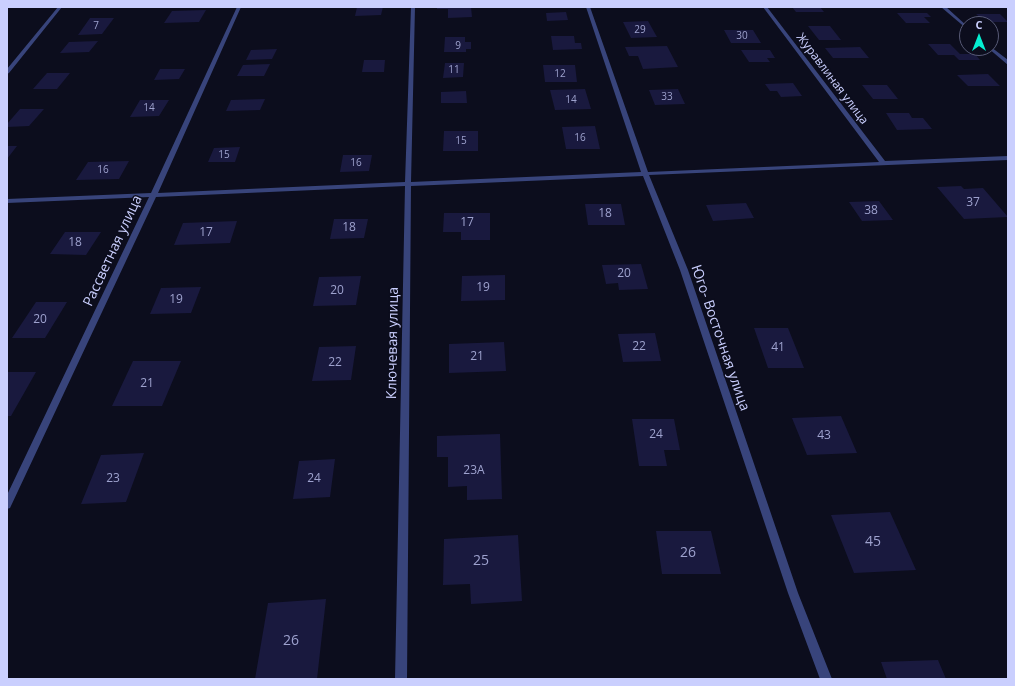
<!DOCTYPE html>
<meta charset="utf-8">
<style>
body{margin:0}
#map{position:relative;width:1015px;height:686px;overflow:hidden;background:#0c0d1d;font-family:"Open Sans",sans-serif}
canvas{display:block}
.frame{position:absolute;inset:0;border:8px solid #cacffe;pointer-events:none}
.north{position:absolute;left:959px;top:16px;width:40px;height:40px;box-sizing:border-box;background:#0c0d1d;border:1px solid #585b77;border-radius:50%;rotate:0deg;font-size:11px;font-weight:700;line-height:16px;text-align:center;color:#cacffe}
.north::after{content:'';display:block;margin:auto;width:14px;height:18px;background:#05eed1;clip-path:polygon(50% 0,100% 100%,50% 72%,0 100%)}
</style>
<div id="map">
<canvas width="1015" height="686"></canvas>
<div class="frame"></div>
<div class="north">С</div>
</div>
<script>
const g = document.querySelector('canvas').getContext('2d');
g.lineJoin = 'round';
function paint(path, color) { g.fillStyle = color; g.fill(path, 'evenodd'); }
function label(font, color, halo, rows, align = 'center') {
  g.font = font + ' "Open Sans",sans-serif'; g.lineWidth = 3; g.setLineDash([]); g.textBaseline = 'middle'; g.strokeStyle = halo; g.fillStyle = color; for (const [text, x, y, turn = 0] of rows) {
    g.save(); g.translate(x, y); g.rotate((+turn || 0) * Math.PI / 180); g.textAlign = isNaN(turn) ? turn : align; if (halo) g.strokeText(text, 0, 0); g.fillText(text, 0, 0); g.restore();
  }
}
paint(new Path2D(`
 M357 7H383L381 15 355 16Z
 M437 7H471L472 17 448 18V9H437Z
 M792 7H820L824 12H796Z
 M206 10 199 22 164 23 172 11Z
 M566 12 568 20 547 21 546 13Z
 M897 13H927L931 17H924L930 23H906Z
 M976 14H1000L1008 22H986Z
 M90 18H114L102 34 78 35Z
 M648 21 657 37 631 38 623 22Z
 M808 26H830L841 40H819Z
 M724 30H753L761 43H731Z
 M551 36H574L575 43H581L582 49 553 50Z
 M445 37H465V42H471V49H466V52H444Z
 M98 41 89 52 60 53 69 42Z
 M928 44H950L960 54H975L980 60H959L954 55H938Z
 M667 46 678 67 643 69 638 56H629L625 47Z
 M860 47 869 58H833L825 48Z
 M277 49 272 59 246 60 251 50Z
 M741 50H770L775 58H767L770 62H749Z
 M364 60H385L384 72H362Z
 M445 63H464L463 77 443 78Z
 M270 64 264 76H237L243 65Z
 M543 65H575L577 82H545Z
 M160 69H185L179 79 154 80Z
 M47 73H70L57 89H33Z
 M988 74 1000 86H968L957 75Z
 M793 83 802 96 781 97 777 91H770L765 84Z
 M862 85H887L898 99H873Z
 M585 89 591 109 555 110 550 90Z
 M678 89 685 104 655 105 649 90Z
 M466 91 467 103H441V92Z
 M265 99 260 110 226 111 231 100Z
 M140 100H169L159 116 130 117Z
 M20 109H44L29 126 7 127V124Z
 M886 113H909L912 118H923L932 129 897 130Z
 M595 126 600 149H566L562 127Z
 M444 131H478V151H443Z
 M7 146H17L7 159Z
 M240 147 235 162H208L214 148Z
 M343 155H372L369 171 340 172Z
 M129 161 119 179 76 180 88 162Z
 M961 186 964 189 983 188 1008 217 964 219 937 187Z
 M879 201 893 220 862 221 849 202Z
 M746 203 754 218 713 221 706 205Z
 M585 204H621L625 225H588Z
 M444 213H490V240H461V232H443Z
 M334 219H368L364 238 330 239Z
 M237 221 230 243 174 245 183 223Z
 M65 232H101L86 255 50 254Z
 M641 264 648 289 619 290 618 283 606 284 602 265Z
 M505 275V300L461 301 462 276Z
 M361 276 356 305 313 306 319 277Z
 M201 287 191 313 150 314 161 288Z
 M36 302H67L45 338H12Z
 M754 328H788L804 368H768Z
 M655 333 661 361 623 362 618 334Z
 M504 342 506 371 449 373V344Z
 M356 346 351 380 312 381 319 347Z
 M133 361H181L162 406H112Z
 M7 372H36L11 416H7Z
 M841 416 857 453 807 455 792 418Z
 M632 419H674L680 450H664L667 466H639Z
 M500 434 502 499 467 500V486L448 487V457H437V436Z
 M144 453 126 502 81 504 101 455Z
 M335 459 330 497 293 499 299 461Z
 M890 512 916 570 854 573 831 515Z
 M656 531H711L721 574H662Z
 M518 535 522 601 471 604 470 584 443 585 444 539Z
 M326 599 317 679H255L268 603Z
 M938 660 946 679H887L881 662Z`), '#19193e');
paint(new Path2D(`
 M58 7H62L9 73 7 74V69Z
 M237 7H241L158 193 405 182 411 7H415L411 182 641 172 586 7H590L648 172 879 162 763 7H767L885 161 1008 156V160L649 175 688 270 798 593 832 679H820L788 593 680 270 643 176 411 186 407 679H395L405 186 156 197 10 508 7 509V495L149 197 7 203V199L151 193Z
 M941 7H946L967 26V29Z
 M991 47 1008 60V65L988 48H991Z`), '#38447b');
label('10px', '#9ea2ce', null, [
 ["7",96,26],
 ["29",640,30],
 ["30",742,36],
 ["9",458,46],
 ["11",454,70],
 ["12",560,74],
 ["33",667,97],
 ["14",571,100],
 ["14",149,108],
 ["16",580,138],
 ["15",461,141],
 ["15",224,155],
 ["16",356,163],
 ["16",103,170]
]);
label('12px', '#cacffe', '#0c0d1d', [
 ["Журавлиная улица",832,79,53]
]);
label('12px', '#9ea2ce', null, [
 ["37",973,203],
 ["38",871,211],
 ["18",605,214],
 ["17",467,223],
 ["18",349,228],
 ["17",206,233],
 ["18",75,243],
 ["20",624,274],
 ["19",483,288],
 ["20",337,291],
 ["19",176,300],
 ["20",40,320],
 ["22",639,347],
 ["41",778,348],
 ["21",477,357],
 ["22",335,363],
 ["21",147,384],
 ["24",656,435],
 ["43",824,436],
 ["23А",474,471],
 ["23",113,479],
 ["24",314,479]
]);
label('14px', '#cacffe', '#0c0d1d', [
 ["Рассветная улица",113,251,-65],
 ["Юго- Восточная улица",720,338,71],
 ["Ключевая улица",393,343,-89]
]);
label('14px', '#9ea2ce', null, [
 ["45",873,542],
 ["26",688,553],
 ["25",481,561],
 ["26",291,641]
]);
</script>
